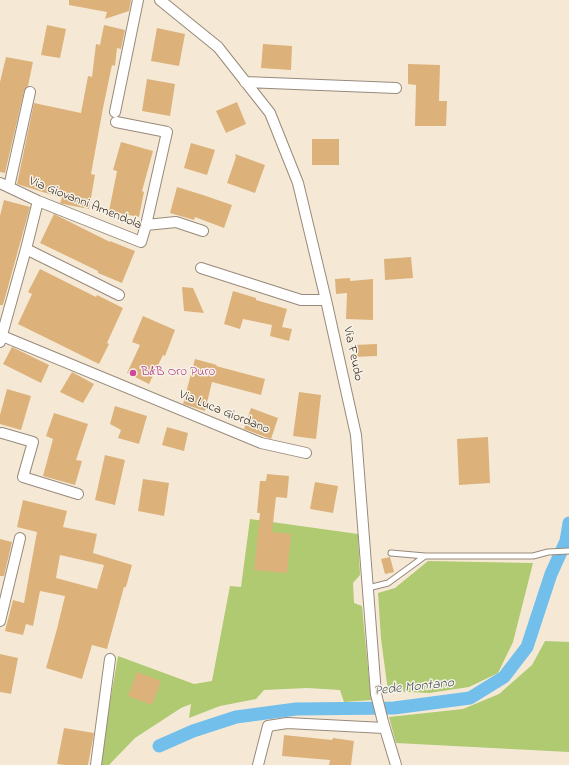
<!DOCTYPE html>
<style>
body{margin:0}
canvas{display:block;background:#f5e9d6}
</style>
<canvas width="569" height="765"></canvas>
<script>
const g = document.querySelector('canvas').getContext('2d');
g.lineJoin = 'round';
function paint(path, color) { g.fillStyle = color; g.fill(path, 'evenodd'); }
function stroke(path, color, width, dash) { g.strokeStyle = color; g.lineWidth = width; g.lineCap = dash ? 'butt' : 'round'; g.setLineDash(dash || []); g.stroke(path); }
function label(font, color, halo, rows, align = 'center') {
  g.font = font + ' "Indie Flower",sans-serif'; g.lineWidth = 3; g.setLineDash([]); g.textBaseline = 'middle'; g.strokeStyle = halo; g.fillStyle = color; for (const [text, x, y, turn = 0] of rows) {
    g.save(); g.translate(x, y); g.rotate((+turn || 0) * Math.PI / 180); g.textAlign = isNaN(turn) ? turn : align; if (halo) g.strokeText(text, 0, 0); g.fillText(text, 0, 0); g.restore();
  }
}
paint(new Path2D(`
 M250 519 358 534 360 575 353 583 354 603 362 606 371 700 344 702 340 690 307 688 264 690 256 699 220 706 189 718 191 704 181 708 135 738 109 765H99L118 656 194 684 212 681 230 586 241 587Z
 M428 561 533 563 513 642 498 673 469 687 429 693 388 691 381 639 378 593 395 588Z
 M545 641 569 642V752L396 743 389 717 463 709 499 694 532 665Z`), '#afca70');
stroke(new Path2D(`
 M159 746 193 731 236 717 296 709 394 708 470 698 504 677 527 647 551 574 566 541 569 523`), '#72bfec', 13);
paint(new Path2D(`
 M69 0H131L129 11 105 19 107 12 69 5Z
 M47 25 66 29 60 58 41 55Z
 M104 25 125 30 121 49 117 48 115 66 112 65 103 108 91 174 95 175 89 209 63 204 60 203 62 198 17 184 34 103 81 113 88 76 92 77 96 44 100 45Z
 M157 28 185 34 179 66 151 61Z
 M263 44 292 46 291 70 261 68Z
 M6 57 33 62 28 86 24 91 5 173 0 172V82Z
 M408 64 440 65 439 101H447L446 126H415L416 85 408 84Z
 M147 79 175 84 170 116 142 111Z
 M237 102 246 124 226 133 216 111Z
 M312 139H339V165H312Z
 M121 142 153 151 142 191 144 192 139 217 109 211 117 171 113 170Z
 M191 143 215 150 207 175 184 168Z
 M235 154 265 165 255 193 227 183 236 157Z
 M177 187 203 195 232 205 224 228 195 217 194 220 170 213Z
 M4 200 30 207 3 305H0V216Z
 M54 214 110 242V241L135 251 122 283 98 273V271L40 243Z
 M411 257 413 278 385 280 384 259Z
 M40 269 96 297 97 295 123 308 107 343 109 344 99 364 18 324 32 294 28 292Z
 M350 278V281L373 279V320L346 319 347 293 336 294 335 279Z
 M182 287 193 288 204 313 184 311Z
 M233 291 256 298V300L287 309 282 327 292 329 289 341 270 336 272 325 243 319 240 329 224 324Z
 M143 316 175 330 165 356 163 355 149 384 127 373 140 345 132 342Z
 M377 344V356L354 357V345Z
 M12 347 49 365 41 383 3 364Z
 M195 359 217 365 216 366 265 379 261 395 212 382 205 411 183 404Z
 M72 372 94 384 83 403 60 392Z
 M7 389 31 396 21 430 0 424V415Z
 M299 392 321 395 316 439 293 436Z
 M115 406 147 416 139 444 118 438 121 430 110 424Z
 M251 408 278 418 271 439 244 429Z
 M54 413 88 424 76 460 82 461 75 485 43 476 53 439 46 436Z
 M167 427 188 433 184 451 162 445Z
 M488 437 490 483 459 485 457 439Z
 M105 455 125 460 115 505 95 500Z
 M267 474 289 476 287 498 276 497 272 532 291 534 287 573 254 570 260 513H257L260 481H266Z
 M143 479 169 483 164 516 138 511Z
 M315 482 338 486 333 513 310 509Z
 M23 500 67 511 63 527 97 534 93 553 132 565 126 587H124L107 649 92 645 82 679 46 668 57 629 65 596 40 591 33 626 26 624 23 635 5 631 13 600 24 603 37 532 17 527ZM60 555 104 565 97 589 56 578Z
 M0 539 12 542 4 576H0Z
 M390 557 394 572 385 574 381 559Z
 M0 654 18 658 11 694 0 692Z
 M137 672 161 681 152 705 128 696Z
 M64 728 94 733 88 765H65L57 764Z
 M284 735 332 740 333 738 354 741 351 765H329L330 760 282 756Z`), '#dcb27a');
const lane = new Path2D(`
 M391 553 425 556
 M368 588 388 583 425 556H533L548 552 569 551`);
const street = new Path2D(`
 M160 0 218 47 270 113 298 183 326 300 356 435 376 694 383 722 396 765
 M245 82 396 88
 M115 112 138 0
 M0 183 38 201 141 242 146 225 167 132 116 122
 M9 187 30 92
 M146 225 176 222 203 231
 M26 249 119 295
 M201 268 301 300H326
 M0 335 261 443 306 453
 M0 342 26 249 38 201
 M2 433 33 442 23 477 78 494
 M0 621 20 538
 M96 765 110 659
 M258 765 268 726 287 723 384 728`);
stroke(lane, '#988a7a', 7);
stroke(street, '#988a7a', 12);
stroke(lane, '#fff', 5);
stroke(street, '#fff', 10);
for (const [x, y, r, color] of [
 [133,373,4,"#d1479c"]
]) { const dot = new Path2D(); dot.arc(x, y, r, 0, 2 * Math.PI); g.fillStyle = color; g.fill(dot); stroke(dot, '#f7f3e8', 1.5); }
label('13px', '#3b2a1e', '#f7f3e8', [
 ["Via Giovanni Amendola",85,204,22],
 ["Via Feudo",352,354,78],
 ["Via Luca Giordano",224,413,22]
]);
label('13px', '#b23c85', '#f7f3e8', [
 ["B&B Oro Puro",141,373]
], 'left');
label('italic 14px', '#4c575c', '#f7f3e8', [
 ["Pede Montano",414,688,-6]
]);
</script>
